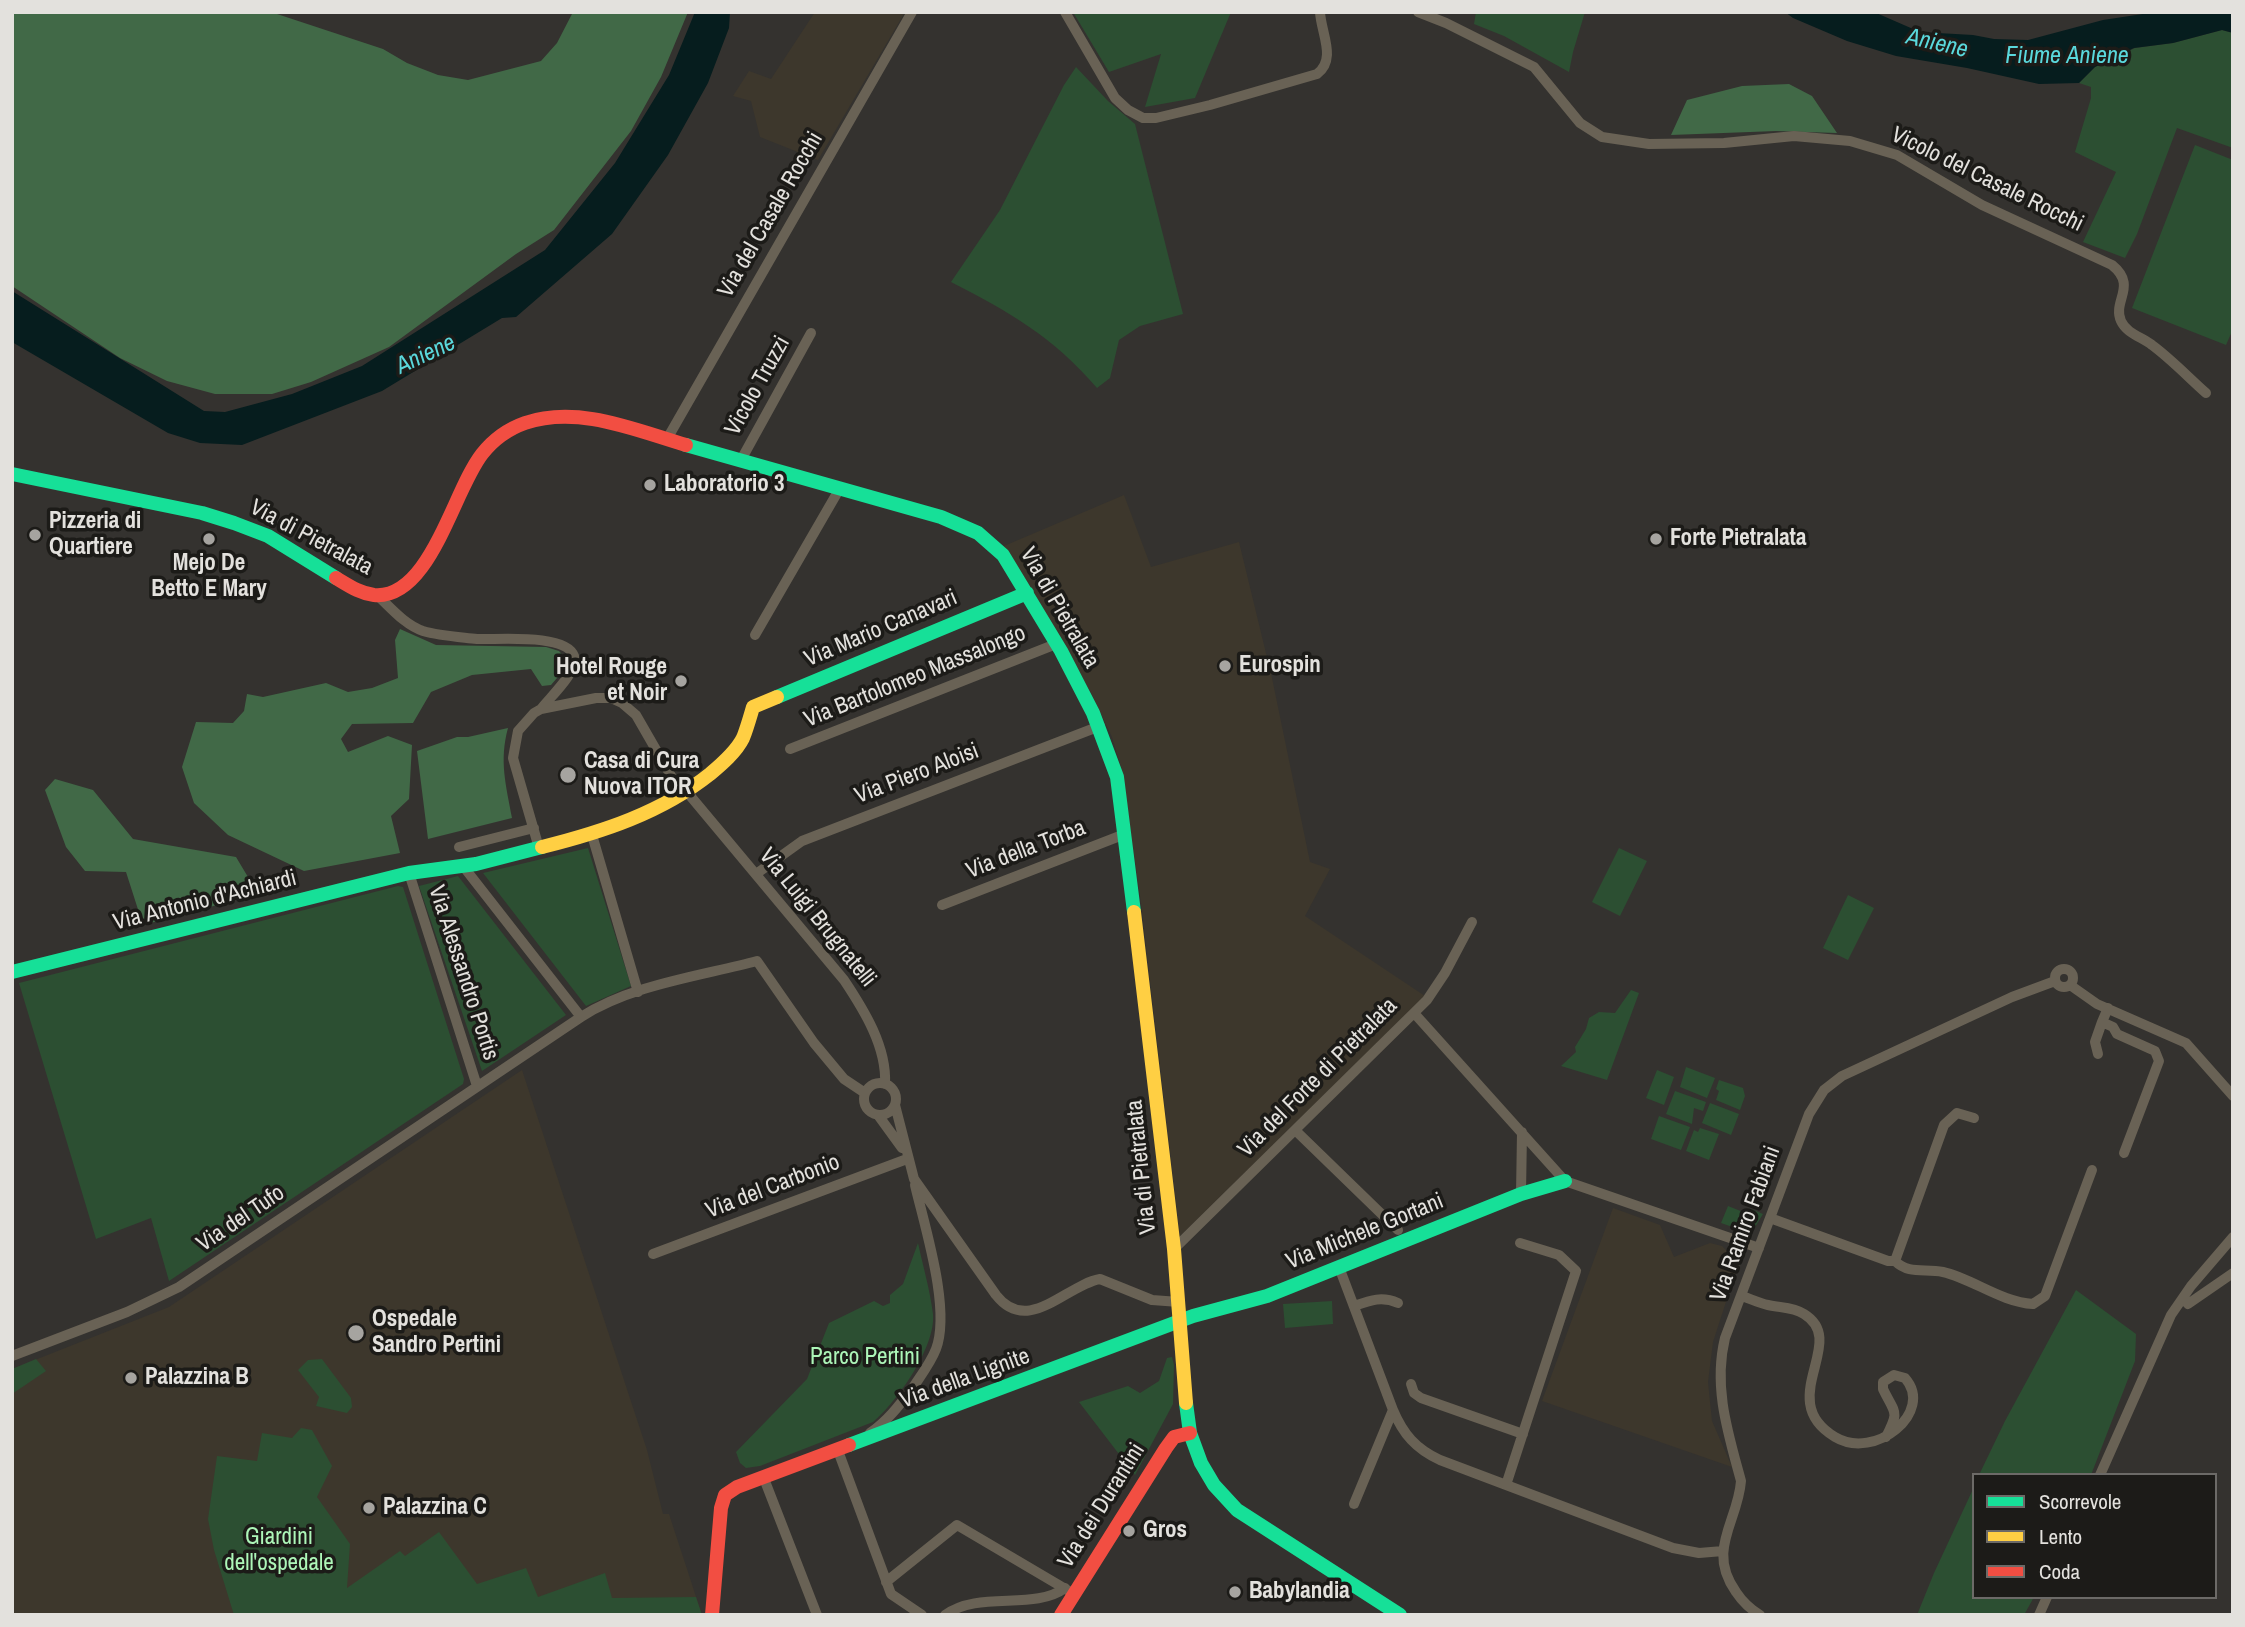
<!DOCTYPE html>
<style>
body{margin:0}
#map{position:relative;width:2245px;height:1627px;overflow:hidden;background:#34322f;font-family:"Archivo Narrow",sans-serif}
canvas{display:block}
.frame{position:absolute;inset:0;border:14px solid #e3e1dd;pointer-events:none}
.legend{position:absolute;left:1972px;top:1473px;width:245px;height:126px;box-sizing:border-box;background:#1c1b18;border:2px solid #6c6a67;margin:0;padding:9px 12px;list-style:none;font-size:21px;color:#e3e1dd}
.legend li{display:flex;align-items:center;gap:14px;height:35px}
.legend b{width:35px;border:2px solid #6c6a67}
</style>
<div id="map">
<canvas width="2245" height="1627"></canvas>
<div class="frame"></div>
<ul class="legend">
<li><b style="height:9px;background:#16e098"></b>Scorrevole</li>
<li><b style="height:9px;background:#ffcf43"></b>Lento</li>
<li><b style="height:9px;background:#f24e42"></b>Coda</li>
</ul>
</div>
<script>
const g = document.querySelector('canvas').getContext('2d');
g.lineJoin = 'round';
function paint(path, color) { g.fillStyle = color; g.fill(path, 'evenodd'); }
function stroke(path, color, width, dash) { g.strokeStyle = color; g.lineWidth = width; g.lineCap = dash ? 'butt' : 'round'; g.setLineDash(dash || []); g.stroke(path); }
function label(font, color, halo, rows, align = 'center') {
  g.font = font + ' "Archivo Narrow",sans-serif'; g.lineWidth = 7; g.setLineDash([]); g.textBaseline = 'middle'; g.strokeStyle = halo; g.fillStyle = color; for (const [text, x, y, turn = 0] of rows) {
    g.save(); g.translate(x, y); g.rotate((+turn || 0) * Math.PI / 180); g.textAlign = isNaN(turn) ? turn : align; if (halo) g.strokeText(text, 0, 0); g.fillText(text, 0, 0); g.restore();
  }
}
paint(new Path2D(`
 M815 12H905L818 160 760 137 751 101 733 96 749 71 771 79Z
 M1124 495 1151 567 1239 542 1272 678 1310 862 1330 869 1305 916 1425 996 1180 1236 1141 903 1122 771 1112 737 1090 691 1004 546Z
 M522 1070 647 1450 663 1514H669L702 1615H12V1369L169 1307Z
 M1613 1208 1660 1225 1674 1257 1710 1243 1722 1246 1733 1257 1736 1271 1713 1342 1708 1382 1712 1421 1732 1467 1542 1401Z`), '#3d372c');
paint(new Path2D(`
 M1073 12H1231L1195 98 1145 107 1161 54 1109 72Z
 M1476 12H1585L1573 52 1569 72 1504 36 1474 24Z
 M2222 30 2233 33V148L2177 128 2137 234 2125 258 2083 242 2116 172 2075 152 2091 98V87L2079 83 2095 67 2135 48 2173 43Z
 M1076 67 1108 101 1135 124 1183 314 1140 326 1119 340 1110 378 1097 388C1052 336 1011 313 951 282L1000 210 1064 85Z
 M2195 145 2233 160V329L2226 345 2132 308Z
 M588 848 631 986 586 1006 483 873Z
 M1619 848 1647 861 1620 916 1592 902Z
 M458 876 566 1015 482 1071 419 886Z
 M398 886 403 887 464 1079 463 1084 169 1281 151 1218 96 1239 19 983Z
 M1848 895 1874 908 1848 960 1823 948Z
 M1631 990 1639 993 1607 1080 1561 1066 1576 1052 1575 1047 1586 1029 1589 1018 1599 1012 1615 1013Z
 M1686 1067 1715 1078 1707 1098 1680 1087Z
 M1657 1070 1674 1077 1664 1105 1646 1098Z
 M1719 1080 1743 1088 1745 1096 1740 1110 1716 1100 1719 1091 1716 1089Z
 M1675 1091 1706 1102 1703 1111 1694 1108 1692 1124 1666 1114Z
 M1710 1103 1739 1114 1731 1135 1702 1123Z
 M1659 1116 1690 1127 1681 1150 1651 1139Z
 M1700 1128 1719 1134 1709 1160 1686 1151 1694 1130 1698 1132Z
 M1728 1206 1748 1214 1751 1209 1763 1214 1755 1227 1741 1230 1721 1223Z
 M918 1243C923 1266 930 1290 933 1314 936 1346 898 1401 873 1422L760 1466 746 1468 740 1463 736 1452 807 1379 829 1323 874 1301 883 1306 890 1303V1295L903 1284Z
 M2076 1290 2136 1334 2135 1361 2091 1475H1979L2005 1421Z
 M1332 1301 1333 1324 1285 1328 1283 1304Z
 M1172 1357 1174 1365 1173 1404 1135 1475 1079 1402 1128 1386 1140 1393 1159 1381 1167 1358Z
 M36 1359 46 1371 12 1394V1369Z
 M322 1359 351 1398 352 1407 347 1413 316 1406 319 1397 298 1370 308 1360Z
 M301 1428 312 1430 332 1466 317 1497 350 1544 347 1588 400 1551 405 1556 439 1532 477 1584 526 1568 538 1597 605 1573 612 1598 696 1597 702 1615H234L214 1550 208 1519 217 1456 257 1461 262 1433 292 1438Z
 M1974 1487V1597H2034L2024 1615H1917L1934 1573Z`), '#2c4f32');
paint(new Path2D(`
 M12 12H271L383 49 407 63 438 75 468 80 541 61 557 43 573 12H688L661 77 631 131 554 230 516 254 389 347 311 382 272 394H215L167 381 120 358 12 286Z
 M1789 84 1812 96 1837 133 1776 131 1671 135 1687 100 1742 86Z
 M400 629 436 645 546 647 559 651 567 660 563 671 551 685 542 686 531 669 472 675 431 692 413 723 352 724 341 739 348 752 388 736 412 745 409 799 391 816 400 853 304 871 228 835 194 803 182 767 196 722 233 723 244 711 247 694 263 697 326 683 348 692 372 688 398 678 395 640Z
 M508 728C499 761 506 785 512 818L428 839 417 751 457 737H468Z
 M55 779 93 790 133 839 236 857 251 882 221 904 143 925 126 872 85 871 66 847 45 790Z`), '#416947');
paint(new Path2D(`
 M695 12H730L729 28 708 83 668 155 612 234 516 317 502 318 382 391 242 445 200 443 168 433 12 342V291L204 411 225 412 292 394 362 366 545 250 615 163 669 75Z
 M1785 12H1874L1920 32 1973 35 1994 39 2028 40 2103 20 2156 12H2233V33L2222 30 2173 43 2134 48 2095 67 2079 83 2039 84 1967 68 1896 56 1847 41 1793 18Z`), '#061d1e');
stroke(new Path2D(`
 M1065 12 1115 98 1128 110 1143 118H1156L1210 105 1317 74C1337 59 1321 33 1320 12
 M1418 12 1446 23 1534 67 1580 123 1602 137 1649 144 1724 143 1794 136 1850 141 1897 155 1982 205 2112 265C2138 286 2112 301 2121 321 2127 334 2142 337 2152 345 2171 359 2188 377 2206 393
 M667 439 912 12
 M741 460 811 333
 M377 595C391 608 405 625 423 631 440 636 460 637 477 639 497 640 566 633 574 656 579 671 550 697 541 709
 M755 635 840 488
 M790 749 1056 644
 M592 835 638 992
 M459 847 534 828
 M539 848 513 758 518 731 534 713 541 709 596 698H611L622 703 636 715 674 781 687 792 844 980C864 1010 887 1047 885 1084
 M409 873 477 1086
 M756 874 802 841 1100 726
 M942 905 1125 834
 M2055 978a9 9 0 1 1 18 0a9 9 0 1 1-18 0Z
 M2070 985 2097 1004 2186 1043 2233 1096
 M2108 1008 2102 1022 2113 1027 2117 1034 2155 1051 2159 1061 2124 1153
 M1414 1013 1565 1181 1759 1248
 M581 1017C630 985 700 976 757 961L814 1043 844 1079 865 1093
 M2098 1054 2095 1042 2102 1022
 M864 1099a16 16 0 1 1 32 0a16 16 0 1 1-32 0Z
 M895 1105 914 1179 996 1295C1028 1336 1066 1285 1100 1279L1152 1300 1179 1302
 M878 1115 902 1148
 M1295 1130 1398 1230
 M1521 1194 1522 1132
 M1770 1218 1888 1261H1895C1909 1275 1925 1268 1943 1272 1973 1279 2001 1302 2033 1304L2045 1296 2092 1170
 M1174 1249 1427 1000 1445 973 1472 922
 M653 1254 907 1159
 M1895 1261 1944 1125 1957 1113 1974 1118
 M1339 1267 1393 1410C1403 1434 1416 1449 1440 1460L1673 1548 1699 1553 1723 1551
 M1742 1296C1751 1299 1759 1303 1768 1305 1781 1308 1793 1307 1804 1314 1850 1342 1773 1400 1835 1437 1875 1461 1935 1412 1905 1378L1894 1375 1883 1382V1389C1895 1414 1900 1410 1886 1437
 M2183 1298 2188 1304 2233 1273
 M1354 1306C1371 1300 1382 1296 1398 1303
 M12 1356 127 1312 179 1287 581 1017 463 866
 M1411 1384 1414 1393 1421 1398 1523 1434
 M870 1433C889 1420 901 1403 914 1386 922 1374 931 1362 936 1349 951 1309 925 1228 915 1185
 M837 1448 891 1594 922 1615
 M2100 1475 2171 1315 2191 1286 2233 1237
 M763 1476 817 1615
 M1506 1485 1576 1271 1559 1255 1520 1243
 M1354 1504 1393 1410
 M886 1582 957 1525 1074 1594
 M945 1615C979 1590 1034 1611 1065 1588
 M1760 1615C1750 1609 1742 1601 1736 1592 1706 1550 1738 1522 1741 1481 1728 1433 1713 1387 1725 1338L1809 1114 1824 1090 1842 1076 2012 997 2055 981
 M2039 1615 2047 1597`), '#696255', 10);
stroke(new Path2D(`
 M686 445 941 517 978 533 1003 555 1061 651 1093 713 1117 777 1134 912
 M12 474 202 513 234 523 268 536 336 578
 M777 697 1027 593
 M12 972 409 873 476 864 542 847
 M1186 1403 1190 1433 1201 1463 1214 1485 1237 1510 1400 1615
 M849 1445 1193 1316 1267 1296 1521 1194 1565 1181`), '#16e098', 14);
stroke(new Path2D(`
 M542 847C602 832 661 813 710 774 722 764 736 752 743 738 747 728 750 717 753 707L777 697
 M1134 912 1174 1249 1186 1403`), '#ffcf43', 14);
stroke(new Path2D(`
 M336 578C348 585 359 593 374 595 430 600 453 491 482 454 493 440 508 429 525 423 578 405 635 430 686 445
 M712 1615 721 1508 725 1495 737 1487 849 1445
 M1061 1615 1166 1448 1174 1437 1190 1433`), '#f24e42', 14);
for (const [x, y, r, color] of [
 [650,485,7,"#a6a4a0"],
 [35,535,7,"#a6a4a0"],
 [209,539,7,"#a6a4a0"],
 [1656,539,7,"#a6a4a0"],
 [1225,666,7,"#a6a4a0"],
 [681,681,7,"#a6a4a0"],
 [568,775,9,"#a6a4a0"],
 [356,1333,9,"#a6a4a0"],
 [131,1378,7,"#a6a4a0"],
 [369,1508,7,"#a6a4a0"],
 [1129,1531,7,"#a6a4a0"],
 [1235,1592,7,"#a6a4a0"]
]) { const dot = new Path2D(); dot.arc(x, y, r, 0, 2 * Math.PI); g.fillStyle = color; g.fill(dot); stroke(dot, '#1c1b18', 2.5); }
label('23px', '#e3e1dd', '#1c1b18', [
 ["Vicolo del Casale Rocchi",1987,180,26],
 ["Via del Casale Rocchi",771,215,-60],
 ["Vicolo Truzzi",758,386,-61],
 ["Via di Pietralata",311,538,28],
 ["Via di Pietralata",1059,608,60],
 ["Via Mario Canavari",881,629,-23],
 ["Via Bartolomeo Massalongo",915,677,-22],
 ["Via Piero Aloisi",917,774,-21],
 ["Via della Torba",1026,850,-21],
 ["Via Antonio d'Achiardi",205,901,-14],
 ["Via Luigi Brugnatelli",817,918,51],
 ["Via Alessandro Portis",463,973,72],
 ["Via del Forte di Pietralata",1318,1078,-45],
 ["Via di Pietralata",1142,1167,-96],
 ["Via del Carbonio",773,1187,-21],
 ["Via del Tufo",241,1219,-34],
 ["Via Ramiro Fabiani",1746,1224,-70],
 ["Via Michele Gortani",1365,1232,-22],
 ["Via della Lignite",965,1379,-20],
 ["Via dei Durantini",1102,1506,-58]
]);
label('bold 23px', '#e3e1dd', '#1c1b18', [
 ["Laboratorio 3",664,485],
 ["Pizzeria di",49,522],
 ["Quartiere",49,548],
 ["Forte Pietralata",1670,539],
 ["Mejo De",209,564,"center"],
 ["Betto E Mary",209,590,"center"],
 ["Eurospin",1239,666],
 ["Hotel Rouge",667,668,"right"],
 ["et Noir",667,694,"right"],
 ["Casa di Cura",584,762],
 ["Nuova ITOR",584,788],
 ["Ospedale",372,1320],
 ["Sandro Pertini",372,1346],
 ["Palazzina B",145,1378],
 ["Palazzina C",383,1508],
 ["Gros",1143,1531],
 ["Babylandia",1249,1592]
], 'left');
label('23px', '#adf6b8', '#1c1b18', [
 ["Parco Pertini",865,1358],
 ["Giardini",279,1538],
 ["dell'ospedale",279,1564]
]);
label('italic 24px', '#5ad8dc', '#1c1b18', [
 ["Aniene",1937,44,13],
 ["Fiume Aniene",2067,57],
 ["Aniene",426,355,-25]
]);
</script>
